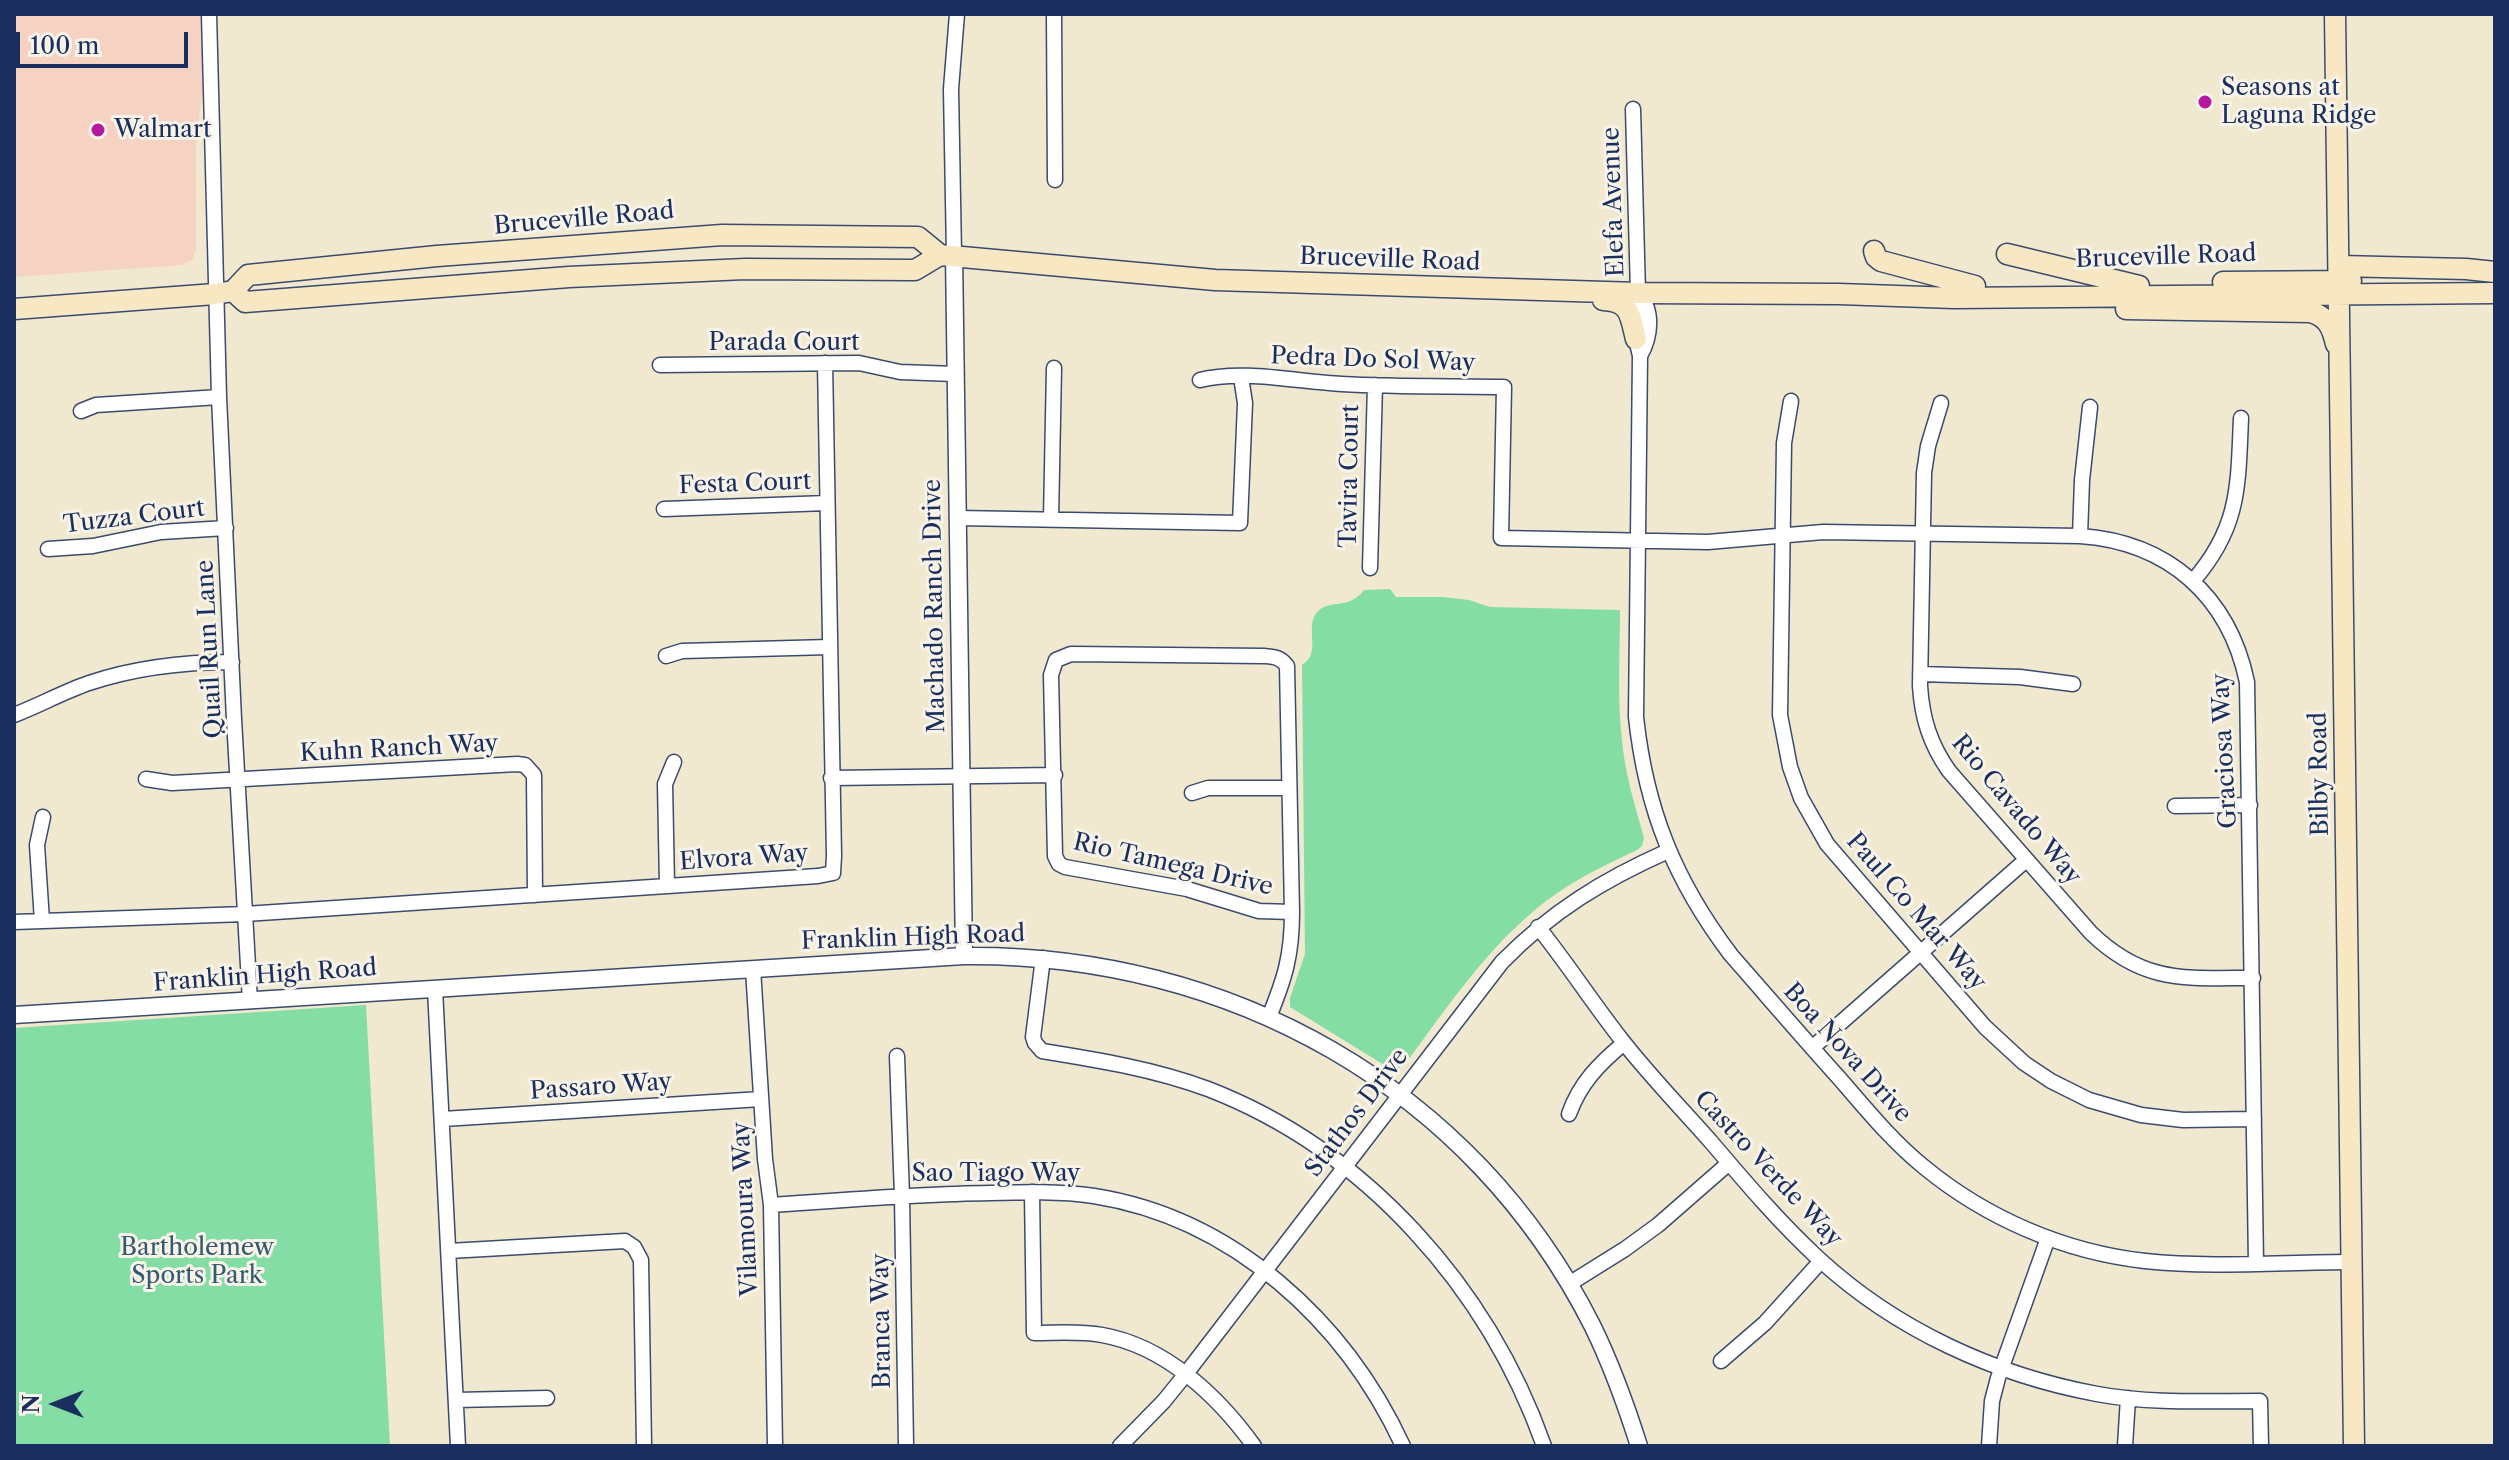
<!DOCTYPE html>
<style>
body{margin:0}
#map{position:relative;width:2509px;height:1460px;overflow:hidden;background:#f0e8cf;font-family:"Libre Caslon Text",serif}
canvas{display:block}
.frame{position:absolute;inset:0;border:16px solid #1b2f5e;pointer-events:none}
.north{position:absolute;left:16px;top:1364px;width:80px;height:80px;-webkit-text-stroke:6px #f7f3e8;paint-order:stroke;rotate:270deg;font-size:22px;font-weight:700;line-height:32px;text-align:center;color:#1b2f5e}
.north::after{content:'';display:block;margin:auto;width:28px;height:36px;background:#1b2f5e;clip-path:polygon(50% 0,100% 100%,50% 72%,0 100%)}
.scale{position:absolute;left:16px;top:32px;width:172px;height:36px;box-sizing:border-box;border:4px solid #1b2f5e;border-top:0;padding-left:10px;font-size:24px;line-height:28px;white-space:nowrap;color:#1b2f5e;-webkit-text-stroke:6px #f7f3e8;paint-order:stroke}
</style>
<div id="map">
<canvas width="2509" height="1460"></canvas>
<div class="frame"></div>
<div class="north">N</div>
<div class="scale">100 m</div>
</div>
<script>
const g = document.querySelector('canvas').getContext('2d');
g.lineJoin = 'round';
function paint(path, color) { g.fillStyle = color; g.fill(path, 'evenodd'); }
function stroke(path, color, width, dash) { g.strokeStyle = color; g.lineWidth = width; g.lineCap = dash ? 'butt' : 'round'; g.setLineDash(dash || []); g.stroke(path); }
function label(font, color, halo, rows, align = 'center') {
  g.font = font + ' "Libre Caslon Text",serif'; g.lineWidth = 6; g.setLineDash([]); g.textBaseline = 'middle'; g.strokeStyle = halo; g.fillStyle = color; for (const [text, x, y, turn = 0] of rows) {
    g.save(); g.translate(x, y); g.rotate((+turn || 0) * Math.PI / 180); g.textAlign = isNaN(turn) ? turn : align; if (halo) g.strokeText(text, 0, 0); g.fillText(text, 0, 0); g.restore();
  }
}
paint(new Path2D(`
 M14 14H202V94L196 146V250L192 260 182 265 14 277Z`), '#f6d2c3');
paint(new Path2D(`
 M1390 589 1396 597H1442L1469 600 1490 607 1620 610C1620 654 1617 698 1622 741 1625 774 1635 806 1644 838L1642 846 1637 850C1605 865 1574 880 1546 901 1489 945 1448 1006 1406 1063L1399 1068H1389L1290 1007V998L1305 954 1302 665C1323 653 1303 626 1318 611 1331 599 1349 610 1364 590Z
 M366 1005 390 1446H14V1028Z`), '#83dda4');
const minor = new Path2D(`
 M209 14 219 397 234 719 250 1001
 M1054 14 1055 180
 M1633 109 1638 293 1635 334 1640 356 1636 717C1646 810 1675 881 1731 955 1767 996 1803 1038 1840 1079 1866 1109 1892 1141 1924 1167 1986 1218 2064 1252 2145 1261 2213 1268 2283 1262 2352 1262
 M954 255 951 89 957 14
 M1638 293C1654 310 1651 337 1640 356
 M660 365 859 363 900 372 955 374
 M1200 380C1243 369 1298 382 1342 384 1396 387 1450 386 1504 387L1501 538 1708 542 1823 532 2080 536C2168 542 2229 596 2247 682L2256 1263
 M1791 401 1784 443 1780 715 1790 767 1801 798 1827 844 1985 1027 2024 1063 2051 1081 2089 1100 2141 1115 2183 1120 2254 1119
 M1941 403 1928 446 1924 473 1920 686C1922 718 1930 744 1949 771L2091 933C2144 984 2185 978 2253 978
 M81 411 96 405 219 397
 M664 509 827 503
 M957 518 1240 523 1245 403 1241 377
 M1051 519 1054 368
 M2080 536 2082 480 2090 407
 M48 549 93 546 161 532 226 528
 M1370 568 1375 385
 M2193 581C2240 527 2238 486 2241 418
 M666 656 682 651 829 647
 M1920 674 2020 677 2073 684
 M14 715C40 705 63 692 89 683 137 667 183 662 232 662
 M831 778 1055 775
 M146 779 172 783 517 764 525 765 534 775 535 895
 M1192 793 1208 788H1288
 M2175 806 2250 805
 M667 885 665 784 674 762
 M42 921 37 845 43 817
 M14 922 245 914 818 876 833 873 834 856 825 363
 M1538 927C1567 963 1592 1002 1621 1039 1649 1075 1682 1109 1712 1143 1746 1183 1780 1223 1819 1259 1896 1330 1995 1375 2097 1394 2151 1404 2206 1401 2260 1401L2261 1446
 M1043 958 1033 1037 1035 1043 1042 1051C1098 1060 1154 1069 1208 1089 1366 1150 1488 1288 1544 1446
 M753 969 765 1159 771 1205 775 1446
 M435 989 458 1446
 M1269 1017C1285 978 1292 955 1292 912L1287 666C1280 657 1275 657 1264 656L1071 654 1056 660 1051 675 1055 856 1059 864 1065 867 1187 889 1259 911 1292 912
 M1812 1048 2026 860
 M897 1056 902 1196 906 1446
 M1569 1114C1580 1083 1599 1064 1624 1043
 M443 1119 761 1099
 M1032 1192 1034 1333C1057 1333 1080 1331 1102 1335 1165 1346 1218 1396 1254 1446
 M771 1205C844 1200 917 1194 990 1193 1025 1192 1060 1191 1094 1196 1233 1218 1345 1321 1403 1446
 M449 1251 625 1241 634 1247 641 1260 644 1446
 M1569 1284 1625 1249 1658 1225 1729 1163
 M1721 1361 1765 1323 1821 1261
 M456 1400 547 1398
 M1120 1446 1164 1401 1185 1375 1502 962C1552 911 1603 880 1668 851
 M1989 1446 1992 1401 1998 1378 2048 1238
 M2125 1446 2128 1398`);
const tertiary = new Path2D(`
 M954 255 964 956
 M14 1015 964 956C1229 953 1472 1087 1593 1327 1612 1366 1626 1405 1639 1446`);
const secondary = new Path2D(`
 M2335 14 2354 1446
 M1874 251 1876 257 1881 261 1975 286
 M2007 254 2139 286
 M2340 266 2466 269 2495 272
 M2223 282 2351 281
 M233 291 245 302 569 277 745 269 915 270 940 255 1215 280 1638 293 1839 294 1954 298 2495 293
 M1603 300C1631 301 1630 316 1636 339
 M14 309 215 294 233 291 248 275 437 256 722 235 918 237 940 255
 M2126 309 2310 312C2327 316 2332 327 2336 344`);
stroke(minor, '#3b4b6f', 17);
stroke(tertiary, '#3b4b6f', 19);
stroke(secondary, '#3b4b6f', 23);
stroke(minor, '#fff', 14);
stroke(tertiary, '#fff', 16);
stroke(secondary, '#f7e8c3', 20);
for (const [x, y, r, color] of [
 [2205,102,8,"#b5179e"],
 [98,130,8,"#b5179e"]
]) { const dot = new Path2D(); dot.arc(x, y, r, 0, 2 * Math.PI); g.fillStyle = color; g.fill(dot); stroke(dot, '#f7f3e8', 3); }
label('24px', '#1b2f5e', '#f7f3e8', [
 ["Seasons at",2221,88],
 ["Laguna Ridge",2221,116],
 ["Walmart",114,130]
], 'left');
label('24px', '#1b2f5e', '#f7f3e8', [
 ["Elefa Avenue",1614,202,-92],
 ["Bruceville Road",584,219,-5],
 ["Bruceville Road",2166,257,-2],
 ["Bruceville Road",1390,260,2],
 ["Parada Court",784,343],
 ["Pedra Do Sol Way",1373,360,2],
 ["Tavira Court",1350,476,-89],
 ["Festa Court",745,484,-2],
 ["Tuzza Court",134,517,-7],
 ["Machado Ranch Drive",935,606,-91],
 ["Quail Run Lane",210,649,-93],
 ["Kuhn Ranch Way",399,749,-3],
 ["Graciosa Way",2225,751,-93],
 ["Bilby Road",2320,774,-91],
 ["Rio Cavado Way",2016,810,50],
 ["Elvora Way",744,858,-4],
 ["Rio Tamega Drive",1173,865,13],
 ["Paul Co Mar Way",1916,912,49],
 ["Franklin High Road",913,938,-2],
 ["Franklin High Road",265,976,-4],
 ["Boa Nova Drive",1847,1053,48],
 ["Passaro Way",601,1087,-4],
 ["Stathos Drive",1357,1113,-53],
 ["Castro Verde Way",1768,1169,47],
 ["Sao Tiago Way",996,1174],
 ["Vilamoura Way",746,1209,-93],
 ["Branca Way",882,1321,-91]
]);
label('24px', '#355a70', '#f7f3e8', [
 ["Bartholemew",197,1248],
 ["Sports Park",197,1276]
]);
</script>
